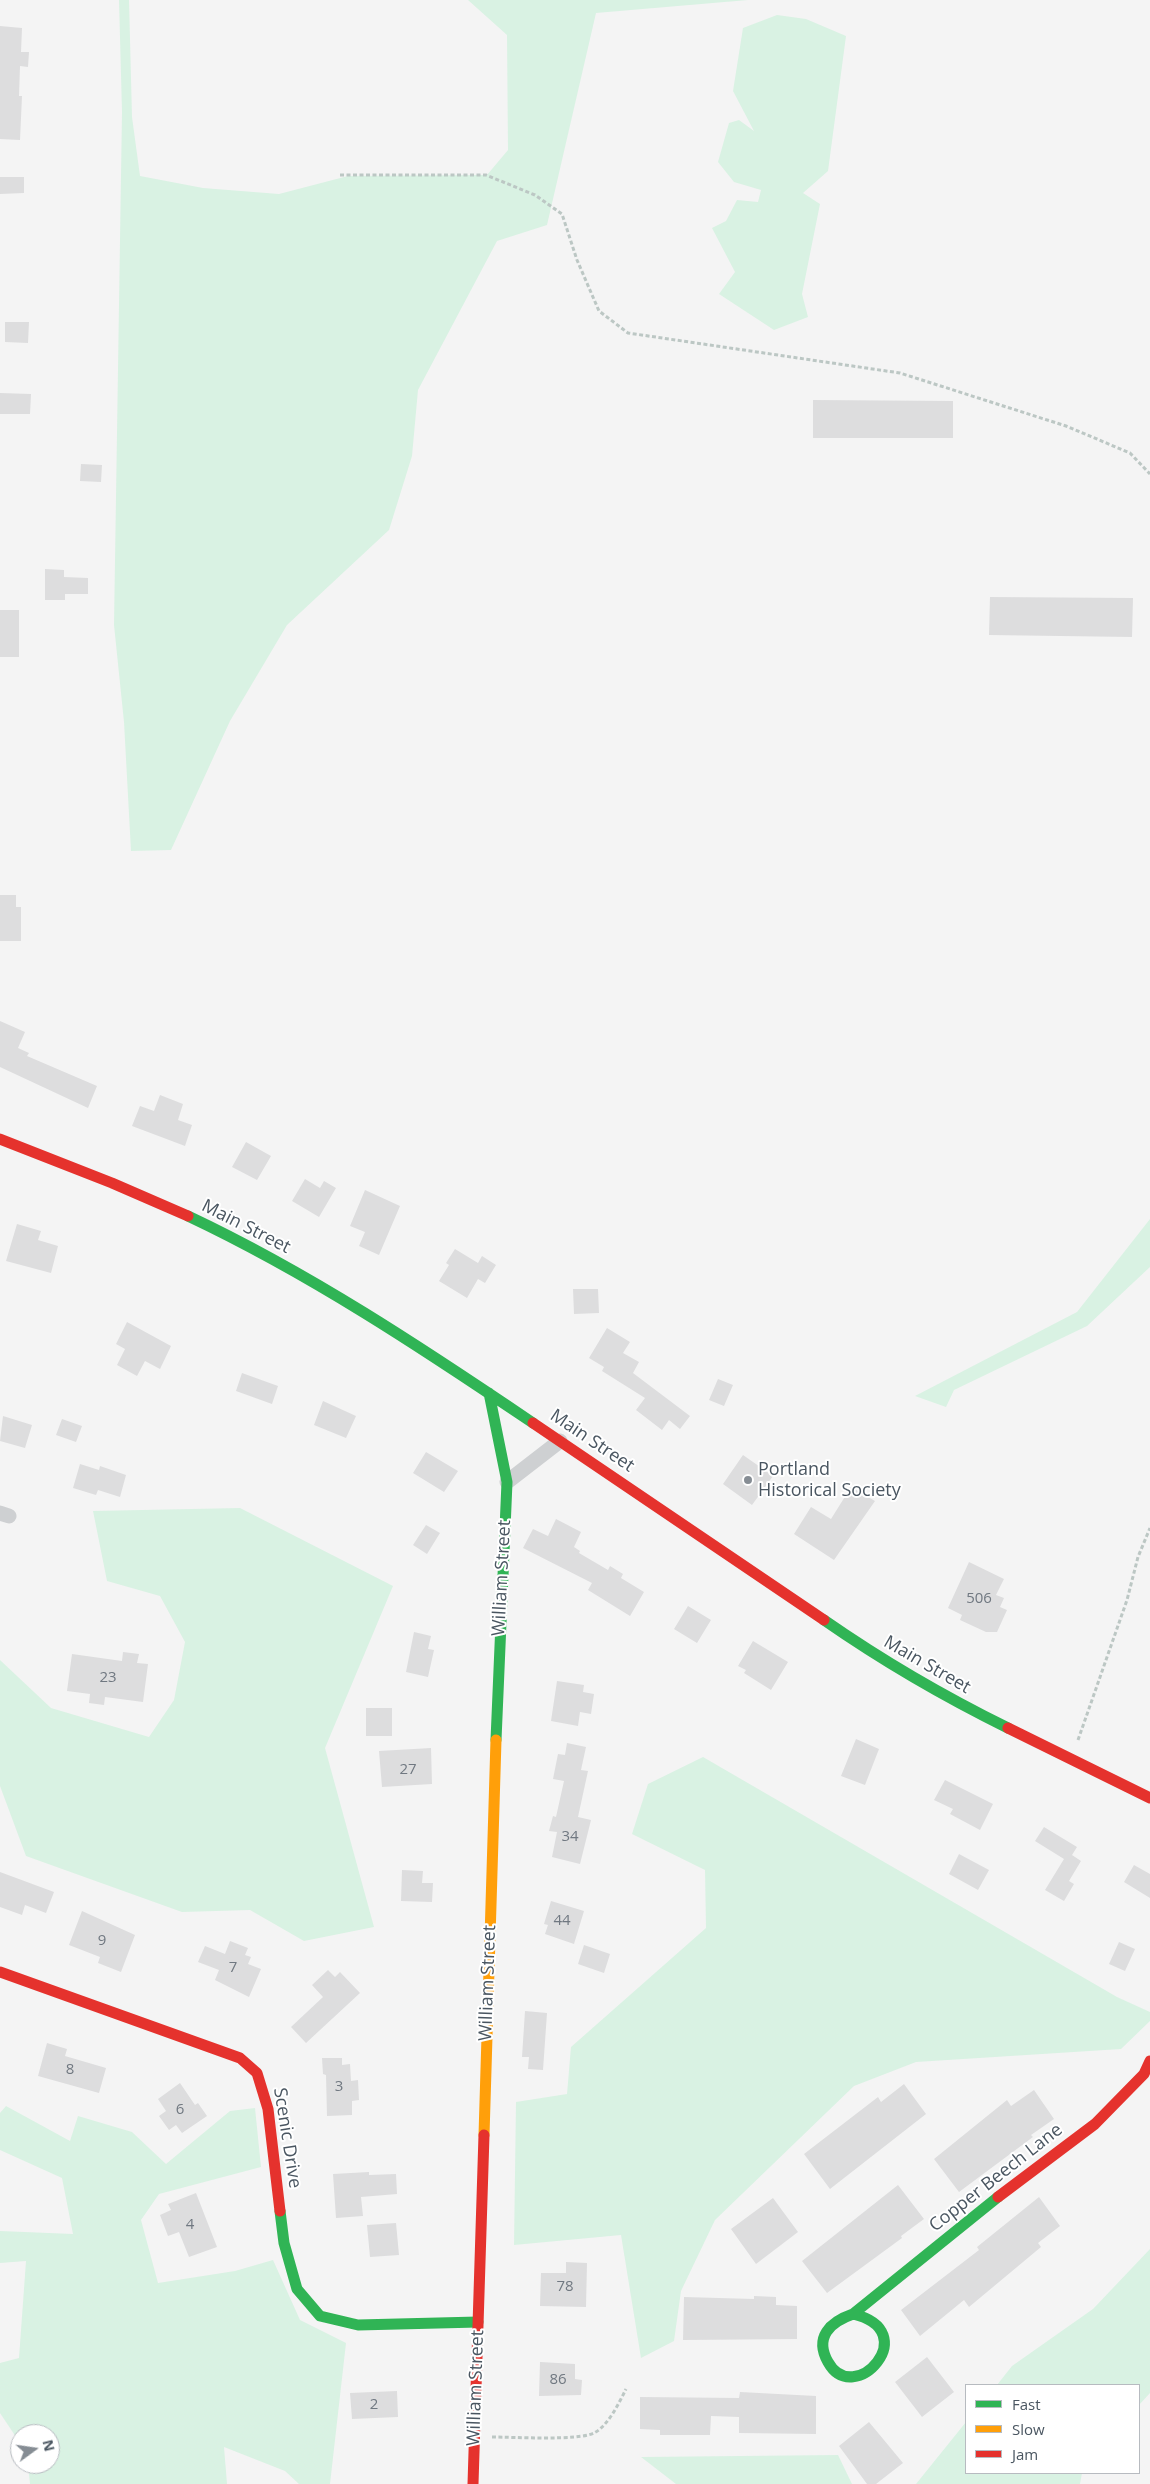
<!DOCTYPE html>
<style>
body{margin:0}
#map{position:relative;width:1150px;height:2484px;overflow:hidden;background:#f4f4f4;font-family:"Open Sans",sans-serif}
canvas{display:block}
.legend{position:absolute;left:965px;top:2384px;width:175px;height:90px;box-sizing:border-box;background:#fff;border:1px solid #b7bbc0;margin:0;padding:6px 9px;list-style:none;font-size:15px;color:#4a5661}
.legend li{display:flex;align-items:center;gap:10px;height:25px}
.legend b{width:25px;border:1px solid #b7bbc0}
.north{position:absolute;left:10px;top:2424px;width:50px;height:50px;box-sizing:border-box;background:#fff;border:1px solid #b7bbc0;border-radius:50%;rotate:76deg;font-size:14px;font-weight:700;line-height:20px;text-align:center;color:#4a5661}
.north::after{content:'';display:block;margin:auto;width:18px;height:22px;background:#868d94;clip-path:polygon(50% 0,100% 100%,50% 72%,0 100%)}
</style>
<div id="map">
<canvas width="1150" height="2484"></canvas>
<ul class="legend">
<li><b style="height:6px;background:#30b455"></b>Fast</li>
<li><b style="height:6px;background:#ff9f0a"></b>Slow</li>
<li><b style="height:6px;background:#e5322d"></b>Jam</li>
</ul>
<div class="north">N</div>
</div>
<script>
const g = document.querySelector('canvas').getContext('2d');
g.lineJoin = 'round';
function paint(path, color) { g.fillStyle = color; g.fill(path, 'evenodd'); }
function stroke(path, color, width, dash) { g.strokeStyle = color; g.lineWidth = width; g.lineCap = dash ? 'butt' : 'round'; g.setLineDash(dash || []); g.stroke(path); }
function label(font, color, halo, rows, align = 'center') {
  g.font = font + ' "Open Sans",sans-serif'; g.lineWidth = 4; g.setLineDash([]); g.textBaseline = 'middle'; g.strokeStyle = halo; g.fillStyle = color; for (const [text, x, y, turn = 0] of rows) {
    g.save(); g.translate(x, y); g.rotate((+turn || 0) * Math.PI / 180); g.textAlign = isNaN(turn) ? turn : align; if (halo) g.strokeText(text, 0, 0); g.fillText(text, 0, 0); g.restore();
  }
}
paint(new Path2D(`
 M119 0H129L132 117 140 176 203 188 279 194 348 176 487 175 508 150 507 35 468 0H748L596 13 547 225 497 241 418 390 412 456 389 530 287 625 230 721 171 850 131 851 124 722 114 625 122 112Z
 M777 15 806 19 846 36 828 171 803 193 820 204 802 294 808 317 774 330 719 294 735 272 712 228 726 221 737 200 758 202 761 190 734 182 718 162 729 123 739 120 754 131 733 91 743 28Z
 M1150 1219V1267L1087 1326 954 1390 946 1407 915 1396 1077 1312Z
 M240 1508 393 1586 325 1748 374 1927 304 1941 250 1910 182 1912 26 1856 0 1786V1660L51 1708 149 1737 174 1700 185 1642 160 1596 107 1581 93 1511Z
 M703 1757 1117 1997 1150 2012V2021L1121 2049 916 2062 854 2086 715 2220 681 2291 674 2341 641 2358 621 2235 514 2245 516 2102 567 2094 571 2047 706 1928 705 1870 632 1834 648 1784Z
 M6 2106 70 2141 78 2116 132 2132 166 2164 230 2111 255 2108 261 2167 159 2194 141 2220 158 2283 235 2271 273 2260 300 2320 346 2343 330 2484H299L285 2471 224 2447 227 2484H30L28 2464H50V2434H20V2443L0 2413V2363L19 2358 26 2261 0 2263V2231L73 2234 62 2178 0 2150V2113Z
 M1150 2249V2393L1139 2405V2385H997L1012 2366 1093 2309Z
 M966 2422V2473H1082L1080 2484H916Z
 M838 2455 852 2484H676L641 2457Z`), '#d9f2e3');
paint(new Path2D(`
 M0 26 22 28 21 52H29L28 67 20 66 19 96H22L20 140 0 139Z
 M0 177H24V193L0 194Z
 M5 322H29L28 343 5 342Z
 M0 393 31 394 30 414H0Z
 M813 400 953 401V438H813Z
 M81 464 102 465 101 482 80 481Z
 M45 569 64 570V577L88 578V594H65V600H45Z
 M990 597 1133 598 1132 637 989 635Z
 M0 610H19V657H0Z
 M0 895H16V907H21V941H0Z
 M0 1021 25 1032 18 1048 29 1053 27 1056 97 1086 88 1108 0 1067Z
 M160 1095 183 1104 178 1120 192 1125 185 1146 132 1126 140 1106 154 1111Z
 M246 1142 271 1156 257 1180 232 1167Z
 M305 1179 320 1188 324 1181 336 1188 319 1217 292 1201Z
 M365 1190 400 1206 379 1255 359 1246 365 1232 350 1226Z
 M17 1224 41 1231 38 1240 58 1246 51 1273 6 1261Z
 M455 1249 478 1263 482 1256 496 1265 485 1283 478 1279 467 1298 439 1281 449 1265 446 1263Z
 M573 1289H598L599 1313 574 1314Z
 M127 1322 171 1346 160 1369 145 1361 137 1376 117 1365 125 1349 116 1344Z
 M607 1328 630 1342 623 1353 639 1362 633 1373 690 1416 680 1429 669 1420 662 1430 636 1410 645 1398 602 1371 604 1367 589 1358Z
 M242 1373 278 1386 272 1404 236 1391Z
 M718 1379 733 1385 724 1406 709 1400Z
 M323 1401 356 1416 346 1438 314 1425Z
 M3 1416 32 1425 25 1448 0 1441Z
 M62 1419 82 1426 76 1442 56 1435Z
 M426 1452 458 1471 444 1492 413 1473Z
 M743 1455 773 1476 752 1505 723 1484Z
 M80 1464 99 1470 100 1466 126 1475 120 1497 98 1490 96 1495 73 1488Z
 M851 1487 875 1501 834 1560 794 1534 811 1507 831 1519Z
 M556 1519 581 1532 574 1547 580 1551 579 1553 608 1570 610 1566 623 1574 621 1578 644 1592 630 1616 588 1590 592 1583 523 1548 533 1529 548 1536Z
 M426 1525 440 1533 427 1554 413 1545Z
 M969 1562 1004 1579 996 1595 1004 1598 1000 1607 1007 1610 997 1632H986L960 1620 962 1615 948 1608Z
 M688 1606 711 1620 697 1643 674 1629Z
 M414 1632 431 1636 428 1649 434 1650 428 1677 406 1672Z
 M753 1641 788 1662 771 1690 744 1673 746 1670 738 1666Z
 M123 1652 139 1654 137 1663 148 1664 143 1702 105 1697 104 1705 89 1703 90 1694 67 1691 72 1654 122 1661Z
 M557 1681 584 1685 583 1692 594 1694 591 1714 580 1712 578 1726 551 1721Z
 M366 1708H392V1736H366Z
 M856 1739 879 1749 865 1785 841 1776Z
 M567 1743 586 1747 581 1770 588 1771 578 1817 591 1820 580 1864 552 1857 557 1832 549 1831 553 1816 556 1817 564 1781 553 1779 558 1754 565 1755Z
 M431 1748 432 1784 382 1787 379 1751Z
 M945 1780 993 1804 980 1830 950 1814 953 1809 934 1800Z
 M1044 1827 1077 1847 1072 1855 1081 1861 1069 1881 1074 1884 1064 1901 1045 1890 1064 1859 1035 1841Z
 M959 1854 989 1870 978 1890 949 1874Z
 M1134 1865 1150 1874V1898L1124 1882Z
 M402 1870 423 1871 422 1883H433L432 1902 401 1901Z
 M0 1872 54 1892 46 1913 25 1905 22 1915 0 1907Z
 M551 1901 584 1911 574 1944 545 1934 548 1925 544 1924Z
 M82 1911 135 1935 121 1972 98 1963 100 1957 69 1945Z
 M230 1941 248 1948 245 1955 251 1957 248 1964 261 1969 249 1997 215 1980 219 1970 198 1962 205 1946 225 1954Z
 M1119 1942 1135 1949 1125 1971 1109 1964Z
 M584 1945 610 1954 604 1973 578 1964Z
 M328 1970 335 1977 340 1972 360 1993 306 2043 291 2027 323 1997 312 1985Z
 M525 2011 547 2013 543 2070 528 2069 529 2057H522Z
 M47 2043 67 2049 65 2056 106 2068 99 2093 38 2076Z
 M322 2058H342V2065L350 2064 351 2081 358 2080 359 2100 352 2101V2115L327 2116 326 2075 323 2074Z
 M180 2083 195 2105 198 2103 207 2116 182 2133 176 2125 169 2130 159 2116 166 2111 158 2099Z
 M904 2084 926 2114 830 2189 804 2154 878 2097 881 2102Z
 M1034 2090 1054 2119 1031 2135 1033 2137 959 2192 934 2159 1007 2100 1011 2106Z
 M369 2172V2175L396 2174 397 2194 361 2197 363 2216 336 2218 333 2174Z
 M898 2185 924 2219 901 2236 902 2238 827 2293 802 2261Z
 M196 2193 217 2247 189 2257 179 2232 168 2236 160 2215 171 2210 168 2204Z
 M1039 2197 1060 2226 1038 2243 1041 2247 969 2307 964 2300 920 2336 901 2310 979 2250 977 2247Z
 M773 2198 798 2232 756 2264 731 2229Z
 M396 2223 399 2255 370 2257 367 2225Z
 M566 2262 587 2263 586 2307 540 2306 541 2273H566Z
 M754 2296 776 2297V2305L797 2306V2339L683 2340 684 2297 754 2299Z
 M927 2357 954 2392 922 2417 895 2382Z
 M540 2362 575 2364V2379L582 2380 581 2395 539 2396Z
 M397 2391 398 2417 352 2419 350 2393Z
 M740 2392 816 2396V2434L739 2433V2417L711 2416 710 2435H660V2430L640 2429V2397L739 2398Z
 M869 2422 903 2463 876 2484H867L839 2446Z`), '#ddddde');
stroke(new Path2D(`
 M340 175H486L535 195 562 214 577 260 599 311 628 333 900 373 1066 426 1130 453 1150 474
 M1078 1740 1127 1600 1138 1557 1150 1528
 M492 2437C513 2437 578 2441 594 2433 608 2426 619 2403 626 2389`), '#bcc7c4', 3, [4, 2.5]);
stroke(new Path2D(`
 M507 1482 560 1441
 M0 1513 9 1516`), '#ced0d2', 15);
stroke(new Path2D(`
 M188 1216C309 1273 422 1348 533 1423
 M489 1393 507 1482 496 1740
 M824 1620C883 1661 943 1696 1008 1728
 M280 2211 284 2243 297 2289 320 2316 358 2325 478 2322
 M853 2314C925 2331 854 2409 828 2362 814 2337 830 2322 853 2314L998 2197`), '#30b455', 11);
stroke(new Path2D(`
 M484 2135 496 1740`), '#ff9f0a', 11);
stroke(new Path2D(`
 M0 1139 112 1183 188 1216
 M533 1423 824 1620
 M1008 1728 1150 1798
 M0 1972 240 2058 257 2073 268 2109 280 2211
 M998 2197 1095 2124 1144 2074 1150 2061
 M473 2484 484 2135`), '#e5322d', 11);
for (const [x, y, r, color] of [
 [748,1480,5,"#868d94"]
]) { const dot = new Path2D(); dot.arc(x, y, r, 0, 2 * Math.PI); g.fillStyle = color; g.fill(dot); stroke(dot, '#fff', 2); }
label('15px', '#707881', null, [
 ["506",979,1599],
 ["23",108,1678],
 ["27",408,1770],
 ["34",570,1837],
 ["44",562,1921],
 ["9",102,1941],
 ["7",233,1968],
 ["8",70,2070],
 ["3",339,2087],
 ["6",180,2110],
 ["4",190,2225],
 ["78",565,2287],
 ["86",558,2380],
 ["2",374,2405]
]);
label('18px', '#4a5661', '#fff', [
 ["Main Street",246,1227,27],
 ["Main Street",592,1441,34],
 ["William Street",502,1578,-87],
 ["Main Street",927,1665,30],
 ["William Street",488,1983,-88],
 ["Scenic Drive",287,2138,81],
 ["Copper Beech Lane",996,2178,-38],
 ["William Street",476,2388,-88]
]);
label('18px', '#4a5661', '#fff', [
 ["Portland",758,1470],
 ["Historical Society",758,1491]
], 'left');
</script>
